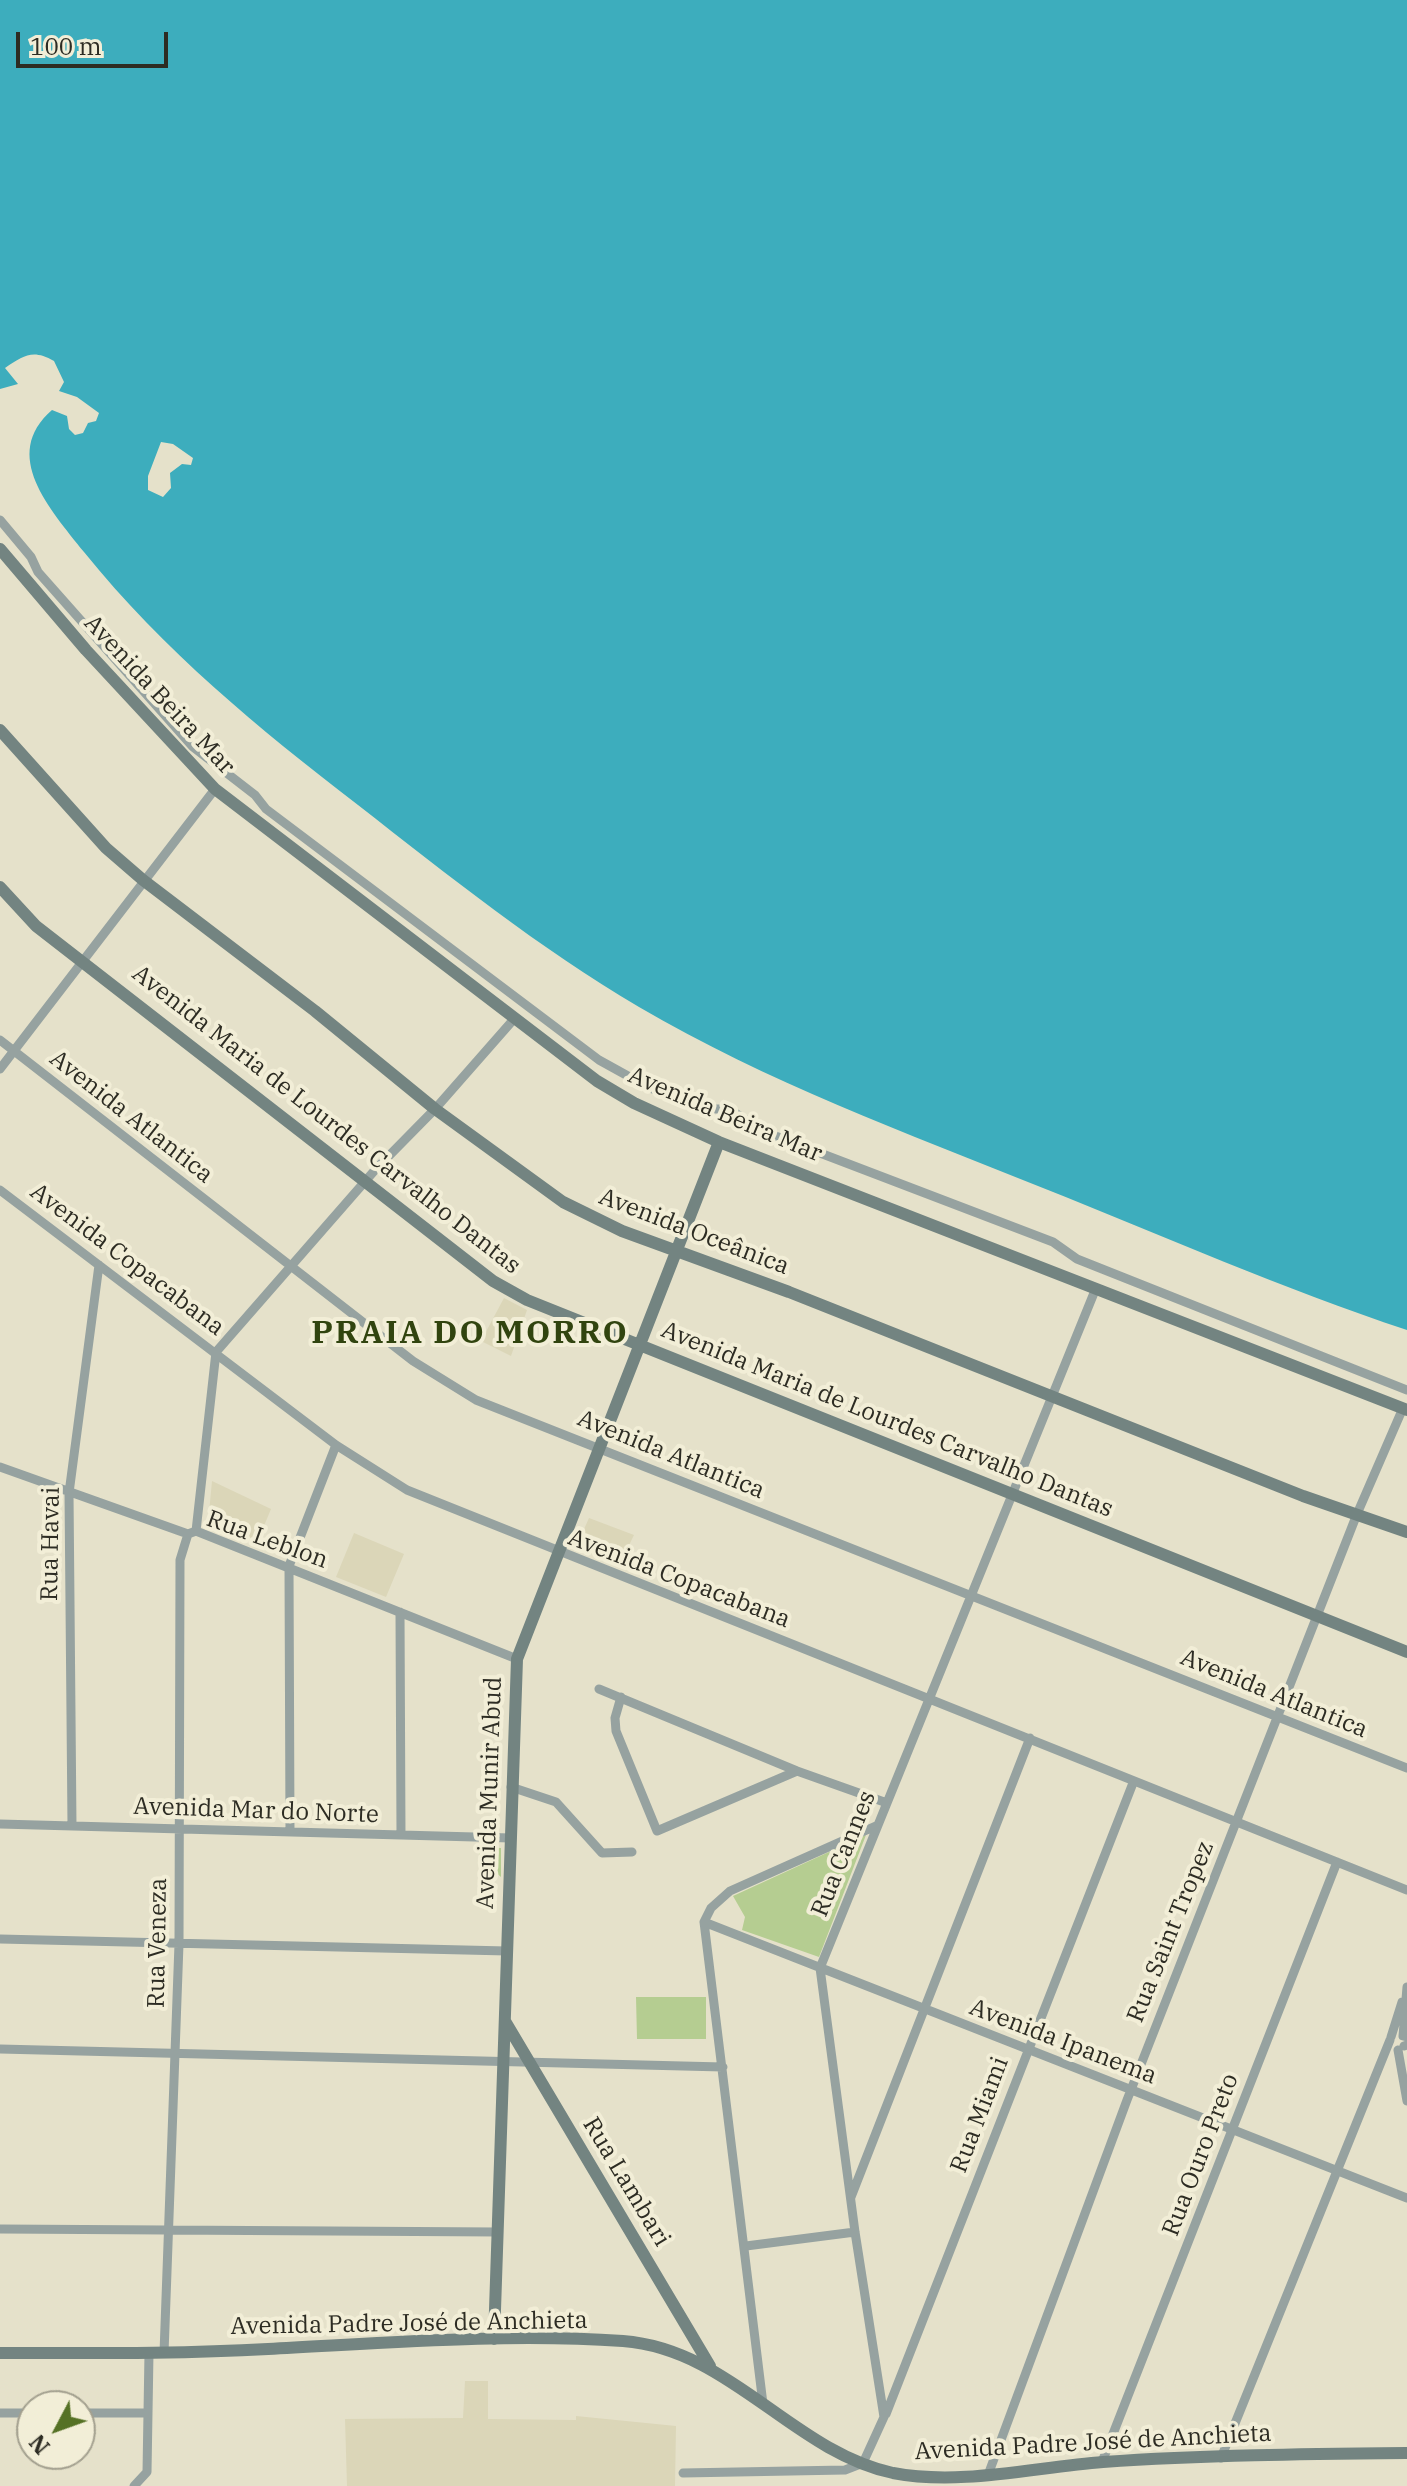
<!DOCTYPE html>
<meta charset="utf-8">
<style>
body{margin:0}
#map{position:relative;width:1407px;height:2486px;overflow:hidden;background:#e5e1ca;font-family:"IBM Plex Serif",serif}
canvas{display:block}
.north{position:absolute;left:16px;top:2390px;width:80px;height:80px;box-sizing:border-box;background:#f2eed7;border:2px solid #a3a08f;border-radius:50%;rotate:229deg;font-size:22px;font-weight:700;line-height:32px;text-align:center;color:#2d2c23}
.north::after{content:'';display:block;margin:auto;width:28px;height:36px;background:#557125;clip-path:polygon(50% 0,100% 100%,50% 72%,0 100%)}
.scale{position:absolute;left:16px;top:32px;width:152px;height:36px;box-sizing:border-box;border:4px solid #2d2c23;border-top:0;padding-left:10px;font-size:24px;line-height:28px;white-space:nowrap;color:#2d2c23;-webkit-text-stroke:6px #f2eed7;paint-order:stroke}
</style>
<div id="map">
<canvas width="1407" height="2486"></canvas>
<div class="north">N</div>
<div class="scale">100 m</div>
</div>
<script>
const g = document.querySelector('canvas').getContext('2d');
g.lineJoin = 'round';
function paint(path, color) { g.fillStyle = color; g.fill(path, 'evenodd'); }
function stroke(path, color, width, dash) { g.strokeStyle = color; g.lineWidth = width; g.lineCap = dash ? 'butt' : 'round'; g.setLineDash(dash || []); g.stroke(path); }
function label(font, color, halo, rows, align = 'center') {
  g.font = font + ' "IBM Plex Serif",serif'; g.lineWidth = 8; g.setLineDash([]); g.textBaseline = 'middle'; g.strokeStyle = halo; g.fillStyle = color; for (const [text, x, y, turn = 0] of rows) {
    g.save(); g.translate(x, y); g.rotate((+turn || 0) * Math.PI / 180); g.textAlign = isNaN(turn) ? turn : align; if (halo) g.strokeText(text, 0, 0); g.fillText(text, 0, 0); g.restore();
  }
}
paint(new Path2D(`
 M504 1298 527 1310 511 1356 481 1341Z
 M212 1481 271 1509 256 1545 208 1524Z
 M589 1518 634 1535 619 1566 576 1547Z
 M354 1533 404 1554 386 1597 336 1577Z
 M465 2381H488V2419L576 2420V2416L676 2426 675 2486H347L345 2419 463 2418Z`), '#dbd6b8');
paint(new Path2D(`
 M866 1835 819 1957 742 1930 745 1917 733 1896Z
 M479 1847 501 1848V1877L480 1858Z
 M636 1997H706V2039H637Z`), '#b5cd91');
paint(new Path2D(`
 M0 0H1407V1330C1283 1289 1164 1236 1043 1188 906 1133 767 1082 639 1007 539 948 449 876 358 805 258 728 164 651 84 552 50 509 0 455 52 410L67 416 69 429 75 435 83 433 88 423 96 421 99 413 77 397 59 391 64 382 54 361C33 349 24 355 5 368L18 384 0 389ZM161 442 173 444 193 458 191 465 182 464 170 473 171 488 163 497 148 490V476Z`), '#3dadbd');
stroke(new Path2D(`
 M0 520 31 557 38 572 193 747 255 795 266 809 599 1060 646 1086 686 1103 704 1109H729L765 1132 1053 1242 1077 1259 1407 1390
 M0 1040 413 1361 476 1400 1407 1768
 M0 1069 215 789
 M0 1190 336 1445 407 1490 1407 1890
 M0 1467 188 1534 196 1531 517 1659
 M196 1531 216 1352 375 1170 435 1109 514 1019
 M400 1612 401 1835
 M599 1689 797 1771 887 1803
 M621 1697 615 1718 616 1731 657 1831 797 1771
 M511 1787 556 1802 602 1853 632 1852
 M0 1824 511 1838
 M72 1826 69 1493 99 1265
 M290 1832 289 1566 336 1445
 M704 1922 1407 2198
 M704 1922 763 2404
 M704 1922 711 1908 730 1891 878 1825
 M0 1939 507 1951
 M1407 1987 1403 2036 1407 2037
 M1391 2037 1402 2002
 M1404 2046 1407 2045
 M0 2049 723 2067
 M1398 2050 1407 2101
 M851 2197 1030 1738
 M0 2229 498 2232
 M746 2246 855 2232
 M164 2353 179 1944 180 1560 188 1534
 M0 2413H32
 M80 2413H148
 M886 2414 1133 1783
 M1221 2458 1390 2040
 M1102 2462 1337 1862
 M683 2473 845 2470 863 2463 884 2417 855 2232 820 1968 1096 1288
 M988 2475 1127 2100 1357 1514 1403 1408
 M134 2486 147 2472 149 2353`), '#96a2a0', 9);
stroke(new Path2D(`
 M0 549 86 650 215 789 597 1081 634 1103 719 1142 1407 1410
 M0 730 106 848 143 880 315 1011 435 1109 563 1202 622 1231 789 1292 1303 1496 1407 1532
 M0 887 36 926 493 1281 527 1300 1407 1652
 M505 2021 710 2366
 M494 2339 517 1659 719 1142
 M0 2353C89 2353 179 2354 268 2349 386 2343 506 2333 623 2341 730 2349 792 2451 893 2473 961 2486 1035 2467 1103 2462 1204 2455 1306 2454 1407 2453`), '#738481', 12);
label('24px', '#2d2c23', '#f2eed7', [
 ["Avenida Beira Mar",159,695,47],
 ["Avenida Beira Mar",725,1115,23],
 ["Avenida Atlantica",131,1117,38],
 ["Avenida Maria de Lourdes Carvalho Dantas",326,1120,38],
 ["Avenida Oceânica",694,1232,21],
 ["Avenida Copacabana",127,1260,37],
 ["Avenida Maria de Lourdes Carvalho Dantas",887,1420,22],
 ["Avenida Atlantica",671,1455,22],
 ["Rua Leblon",267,1540,20],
 ["Rua Havai",51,1544,-89],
 ["Avenida Copacabana",679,1579,21],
 ["Avenida Atlantica",1274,1694,22],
 ["Avenida Munir Abud",490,1793,-88],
 ["Avenida Mar do Norte",256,1811,2],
 ["Rua Cannes",844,1854,-68],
 ["Rua Saint Tropez",1171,1932,-68],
 ["Rua Veneza",158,1943,-89],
 ["Avenida Ipanema",1063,2042,21],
 ["Rua Miami",980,2115,-69],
 ["Rua Ouro Preto",1201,2155,-69],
 ["Rua Lambari",626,2182,59],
 ["Avenida Padre José de Anchieta",409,2324,-1],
 ["Avenida Padre José de Anchieta",1093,2443,-3]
]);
g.letterSpacing = '2px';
label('bold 32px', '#31440f', '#f2eed7', [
 ["PRAIA DO MORRO",470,1334]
]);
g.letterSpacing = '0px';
</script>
